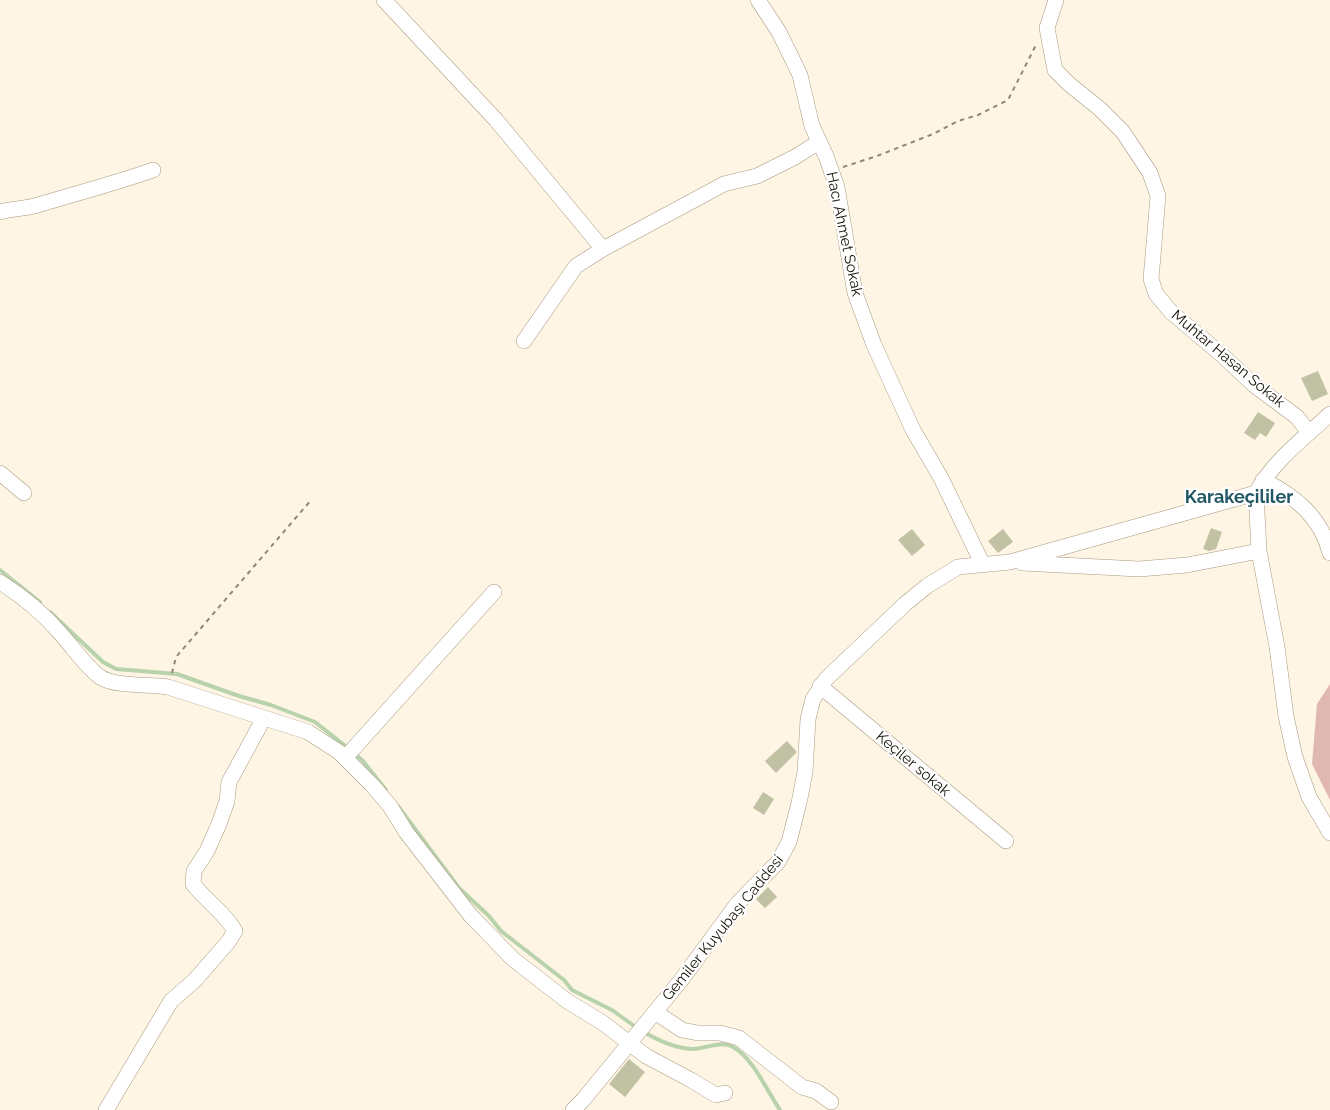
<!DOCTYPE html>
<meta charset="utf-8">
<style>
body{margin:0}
canvas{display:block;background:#fff5e4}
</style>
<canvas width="1330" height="1110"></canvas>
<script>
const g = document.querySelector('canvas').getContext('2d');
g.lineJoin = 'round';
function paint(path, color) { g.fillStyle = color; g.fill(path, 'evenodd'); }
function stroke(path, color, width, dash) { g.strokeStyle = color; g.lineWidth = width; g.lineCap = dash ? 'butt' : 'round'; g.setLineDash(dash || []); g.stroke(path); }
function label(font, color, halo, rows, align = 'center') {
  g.font = font + ' Raleway,sans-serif'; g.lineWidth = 4.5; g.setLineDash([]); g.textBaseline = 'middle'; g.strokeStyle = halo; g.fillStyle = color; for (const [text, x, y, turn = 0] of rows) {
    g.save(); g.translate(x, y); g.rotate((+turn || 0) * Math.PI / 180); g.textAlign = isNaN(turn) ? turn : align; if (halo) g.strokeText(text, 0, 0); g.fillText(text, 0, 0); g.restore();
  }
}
paint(new Path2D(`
 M1330 684V800L1312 764 1317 704Z`), '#dfb8b3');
stroke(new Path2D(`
 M0 570 40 602
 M50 612 103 662 116 669 177 674 239 696 271 705 315 722 348 748
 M354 753 363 761 386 790
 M398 806 459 888 489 916 501 931 564 980 572 990 612 1010 637 1028
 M644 1032C659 1041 674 1048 692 1049 705 1049 720 1040 733 1047 753 1058 767 1091 780 1110`), '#b8d3ab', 4);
paint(new Path2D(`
 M1318 371 1328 394 1312 401 1301 378Z
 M1258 412 1275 423 1266 437 1260 433 1255 440 1244 433Z
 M1211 528 1222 532 1216 549 1209 551 1203 549Z
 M912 529 925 545 912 556 898 540Z
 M1003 529 1013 542 998 553 988 541Z
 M787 741 796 751V753L776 773 765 761Z
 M763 792 774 799 764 815 753 808Z
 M768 887 777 897 765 908 756 899Z
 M629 1059 645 1072 625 1097 609 1084Z`), '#c1c2a4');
const minor = new Path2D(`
 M384 0 496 120 603 249
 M758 0 779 32 800 75 812 126 826 156 837 187 855 293 874 345 913 430 941 478 982 563
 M1056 0 1047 28 1055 70 1069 84 1100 109 1123 132 1150 173 1158 196 1151 279 1156 294 1171 312 1222 355 1254 385 1297 417 1309 433
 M0 212C13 208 28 209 41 204 78 193 116 183 153 170
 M524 341 576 266 603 249 724 184 757 176 795 157 819 142
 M0 473 24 493
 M1263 480C1295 496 1321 517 1330 553
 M1256 493 1259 551 1277 647 1286 716 1295 757 1309 797 1330 833
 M1022 563 1139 569 1187 565 1259 551
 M0 582C22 596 43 613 60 633 72 646 86 667 100 677 115 687 149 684 168 687L308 732 339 752 372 785 390 806 406 832 471 916 513 959 567 1001 603 1023 646 1056 691 1080 716 1095 725 1093
 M820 686 1006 841
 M345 758 494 592
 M655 1012 682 1030 698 1033H720L739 1038 802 1087 816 1091 831 1102
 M106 1110 171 1001 195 980 229 941 235 931C225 913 206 901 193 884L194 871 207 851 219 824 227 801 229 782 264 718
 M573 1110 583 1100 682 979 737 904 778 862 789 842 799 803 805 772 808 719 813 699 826 679 905 604 927 586 958 567 1010 562 1256 493C1273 461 1304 438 1330 414`);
stroke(minor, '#a8997f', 16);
stroke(new Path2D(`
 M843 167 877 156 933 134 958 121 978 115 1008 100 1036 45
 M172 673 176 657 312 499`), '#8f8779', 2, [4.5, 4.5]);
stroke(minor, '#fff', 15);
label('15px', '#171208', '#fff', [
 ["Hacı Ahmet Sokak",844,234,78],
 ["Muhtar Hasan Sokak",1228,359,40],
 ["Keçiler sokak",913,764,40],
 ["Gemiler Kuyubaşı Caddesi",723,928,-51]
]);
label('bold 18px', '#225865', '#fff', [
 ["Karakeçililer",1239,498]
]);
</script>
